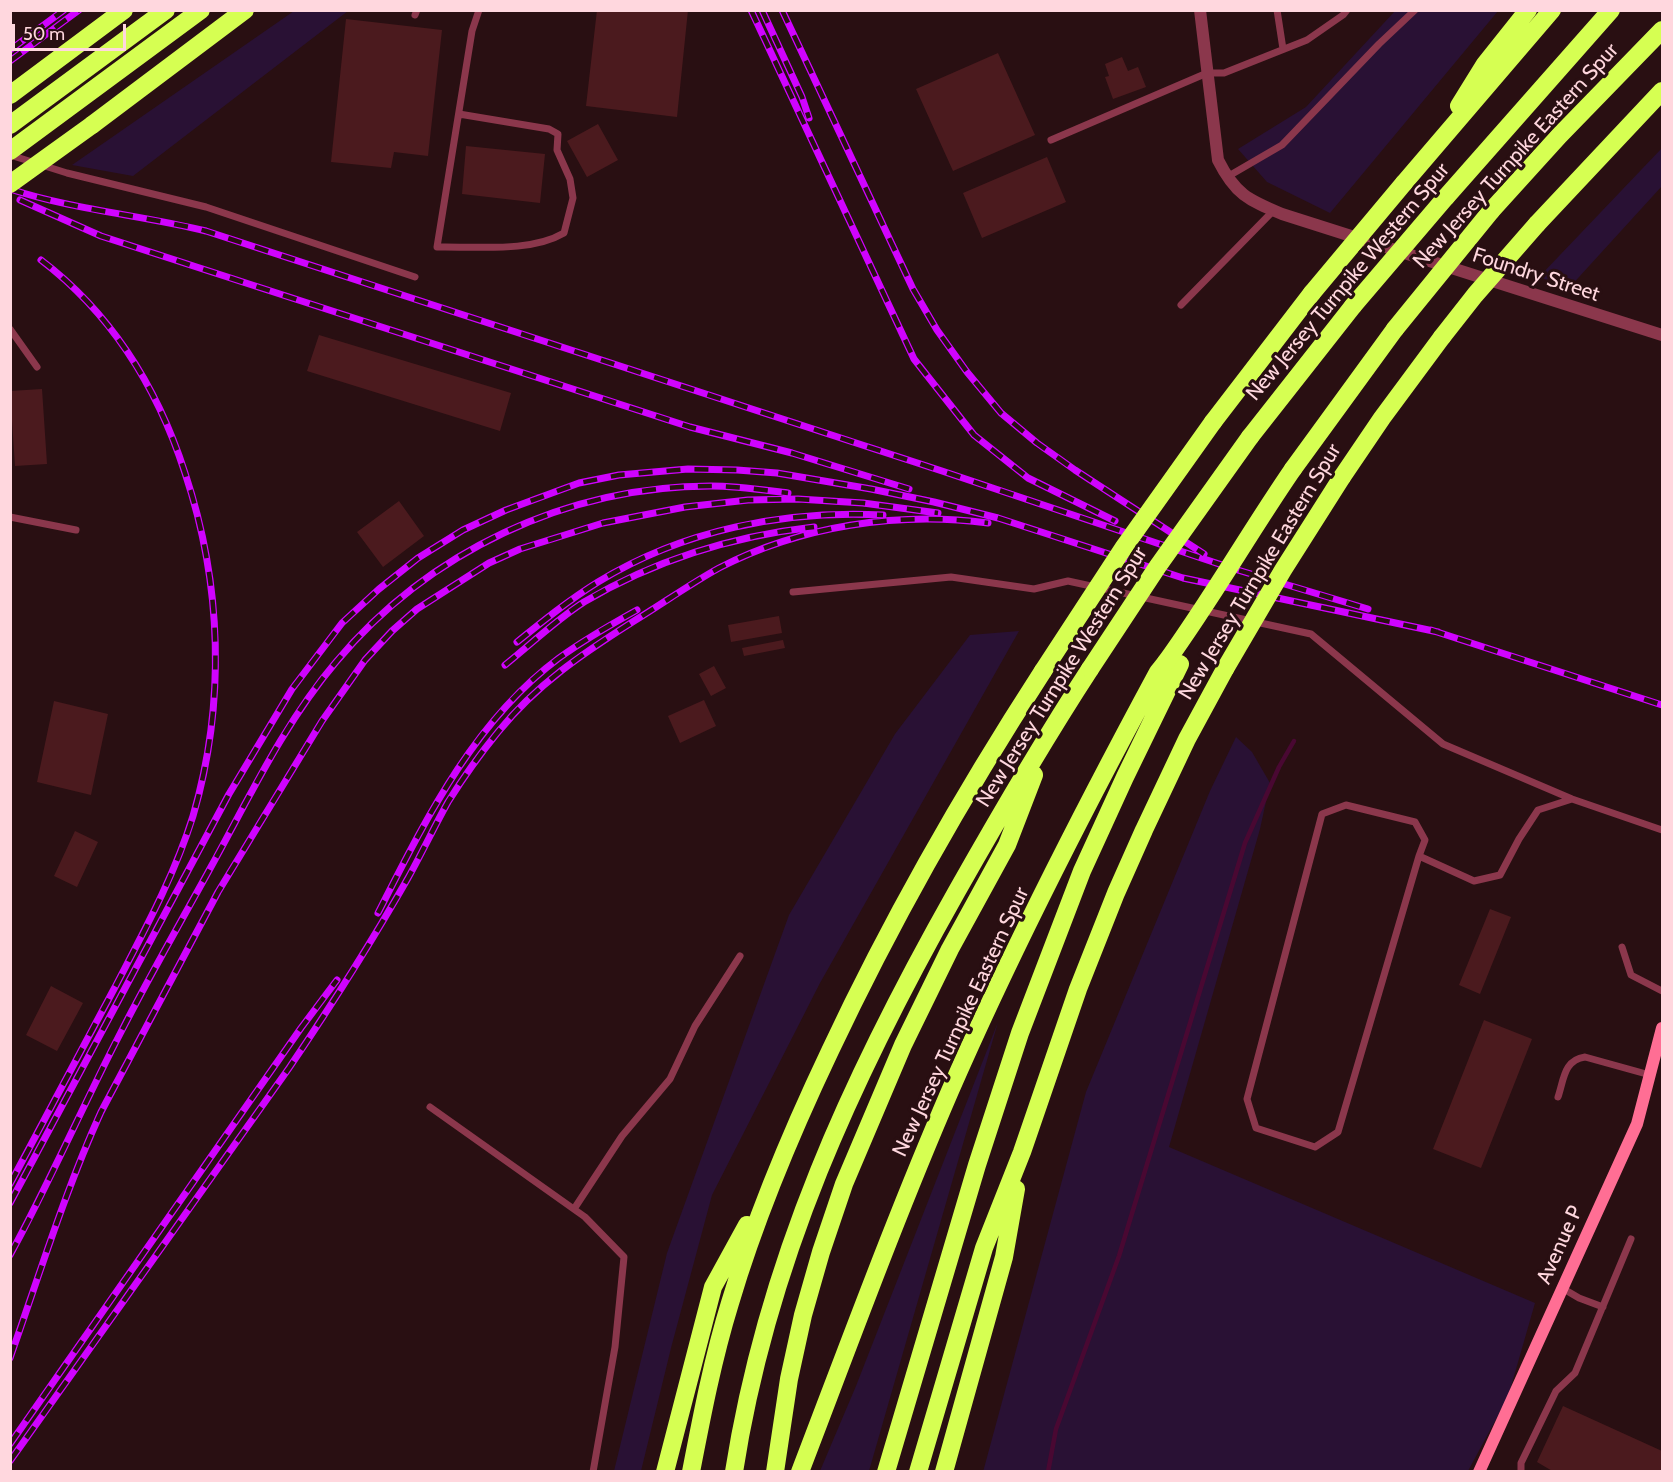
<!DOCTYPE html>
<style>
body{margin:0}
#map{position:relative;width:1673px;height:1482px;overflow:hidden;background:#290f12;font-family:Cabin,sans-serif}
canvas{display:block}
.frame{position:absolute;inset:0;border:12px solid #ffd7de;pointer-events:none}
.scale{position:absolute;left:12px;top:24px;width:114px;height:27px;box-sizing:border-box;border:3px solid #ffd7de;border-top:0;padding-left:8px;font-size:18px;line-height:21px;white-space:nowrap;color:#ffd7de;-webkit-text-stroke:4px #290f12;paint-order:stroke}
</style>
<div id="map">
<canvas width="1673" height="1482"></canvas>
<div class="frame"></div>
<div class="scale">50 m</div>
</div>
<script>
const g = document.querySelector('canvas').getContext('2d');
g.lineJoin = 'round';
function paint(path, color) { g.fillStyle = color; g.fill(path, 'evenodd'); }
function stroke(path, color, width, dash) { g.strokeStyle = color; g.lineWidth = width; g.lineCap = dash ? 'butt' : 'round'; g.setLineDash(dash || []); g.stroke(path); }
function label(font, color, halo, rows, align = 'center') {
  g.font = font + ' Cabin,sans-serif'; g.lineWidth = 6; g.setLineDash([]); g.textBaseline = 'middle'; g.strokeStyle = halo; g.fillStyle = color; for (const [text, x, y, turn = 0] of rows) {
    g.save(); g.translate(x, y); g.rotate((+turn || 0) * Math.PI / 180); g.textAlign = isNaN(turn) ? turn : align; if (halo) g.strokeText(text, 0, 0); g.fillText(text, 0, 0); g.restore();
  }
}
paint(new Path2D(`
 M294 11H348L133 176 72 165Z
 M1395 11H1498L1330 213 1267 182 1238 149 1306 107Z
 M1662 148V186L1569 288 1539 277Z
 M1019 631 820 983 712 1195 671 1348 641 1471H614L667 1253 789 915 895 734 970 635Z
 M1236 737 1252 752 1270 783 1260 829 1169 1147 1535 1303 1508 1397 1468 1471 983 1472 1086 1092 1210 791Z
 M998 1022 869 1471H820L856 1386Z`), '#291134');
stroke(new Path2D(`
 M1048 1472 1056 1429 1119 1256 1245 843 1279 767 1294 741`), '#490832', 4.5);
paint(new Path2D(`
 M597 10H688L677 117 586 106Z
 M346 19 442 30 428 156 394 152 391 168 331 162Z
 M998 53 1035 135 953 171 916 89Z
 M1122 57 1128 71 1138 67 1146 87 1113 99 1105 77 1109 76 1105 64Z
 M598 124 618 160 587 177 567 141Z
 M466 146 545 154 540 203 462 194Z
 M1047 157 1066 202 982 238 963 193Z
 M319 335 511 393 500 431 307 371Z
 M42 389 47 464 15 466 10 391Z
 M399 501 424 536 383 567 357 532Z
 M779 616 782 633 731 642 728 625Z
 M783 640 785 648 744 656 742 648Z
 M714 666 726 688 711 696 699 674Z
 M704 700 716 726 680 743 668 716Z
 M54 701 108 714 91 795 37 782Z
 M75 831 98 842 77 887 54 876Z
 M1490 909 1511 917 1480 994 1459 985Z
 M51 986 83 1003 57 1051 26 1035Z
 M1484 1020 1532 1039 1481 1168 1433 1149Z
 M1563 1406 1662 1451V1472H1554L1537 1462Z`), '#4b1a1e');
stroke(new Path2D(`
 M1277 10 1283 49
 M415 15 417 10
 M459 114 549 129 558 134 557 150 570 179 573 198 564 233C530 253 476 246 437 247L472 31 479 10
 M1051 140 1207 73H1224L1307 40 1343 15 1347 10
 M10 155 67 173 206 207 415 277
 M1227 177 1282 145 1379 44 1415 10
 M1181 305 1274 210
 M10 329 37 367
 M10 517 76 530
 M793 592 951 577 1034 589 1068 581 1311 634 1443 744 1572 799 1662 830
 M1419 856 1425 840 1415 822 1346 805 1322 814 1247 1099 1256 1128 1315 1147 1338 1132 1419 856 1474 881 1500 875 1519 839 1538 810 1572 799
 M1622 947 1631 975 1662 991
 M1558 1097C1564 1079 1564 1060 1585 1057L1650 1075
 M430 1107 585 1217 624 1257 615 1347 593 1472
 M574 1209 622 1136 670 1079 695 1026 740 956
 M1562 1288 1579 1298 1603 1307
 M1521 1472V1463L1556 1391 1575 1373 1631 1239`), '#8b374c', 7);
stroke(new Path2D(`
 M1200 10 1218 160C1235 194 1248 200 1282 214L1662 335`), '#8b374c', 12);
stroke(new Path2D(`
 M1479 1472 1637 1124 1662 1028`), '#ff6e94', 12);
stroke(new Path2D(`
 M10 95 124 10
 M1459 106 1485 64 1528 10
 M10 125 166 10
 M92 125 245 10
 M10 151 201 10
 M1404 183 1552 10
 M1446 197 1611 10
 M1491 211 1559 136 1662 30
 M1537 224 1662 91
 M1213 422 1312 293
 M1250 437 1353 306
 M1293 469 1395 329
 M1342 477 1382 418 1442 337
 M665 1472 713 1287 747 1225
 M691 1472C702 1415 713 1358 730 1303 756 1216 791 1133 830 1051 892 919 964 793 1043 671
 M734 1472C767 1260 853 1075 957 891 1000 815 1043 741 1090 669
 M775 1472 789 1379 803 1315 821 1252 844 1184 903 1045 950 949 1007 845 1034 775
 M800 1472C849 1344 896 1216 950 1091 1012 949 1084 809 1158 672L1166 662
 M886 1472 977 1165 1020 1033 1082 871 1125 777 1180 664
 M918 1472 984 1248 1022 1152 1078 989 1116 893 1144 830 1187 739 1225 669
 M944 1472 1004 1257 1016 1189`), '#d6ff52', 18);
const rail = new Path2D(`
 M751 10 914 359 974 435 1028 478 1115 521
 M762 10 802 97 809 118
 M782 10 913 289 937 330 967 372 1001 413 1037 443 1075 470 1204 554
 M10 50 64 10
 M10 61 79 10
 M10 189C74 210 141 215 206 231L942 471 1231 568 1368 609
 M20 200 101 236 690 427 792 453 909 489
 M1431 630 1662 705
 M517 642C543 621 569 600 598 582 683 530 783 510 883 515
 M505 665C531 644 556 620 584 602 655 560 733 536 814 527
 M378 913C425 821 473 722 559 658 584 640 610 625 637 610
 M10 1184C45 1119 79 1054 114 989 143 933 174 877 193 816 226 703 222 584 185 473 158 389 112 314 41 260
 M10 1203 229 794 292 689 342 623 379 589 418 558 463 530 506 510 579 483 619 475 688 469 737 470 777 473 871 489 934 502 998 518 1183 578 1438 632
 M10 1255C50 1182 83 1105 121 1032 150 975 182 920 212 865 250 796 285 722 336 662 428 552 567 486 711 486 737 486 763 490 788 493
 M10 1358C39 1276 65 1191 101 1112L218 892 322 721 365 660 392 631 417 609 489 563 520 549 603 523 685 507 748 500 798 499 863 503 938 513
 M10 1444 301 1028 337 980
 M10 1461 289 1068C331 1006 371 943 408 878 422 853 434 827 448 802 463 778 480 754 498 732 537 684 582 654 634 621 662 604 690 584 719 568 800 526 898 511 988 523`);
stroke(rail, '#d003ff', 7);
stroke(rail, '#290f12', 4.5, [14]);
stroke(new Path2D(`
 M10 184 92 125
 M1312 293 1404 183
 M1353 306 1446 197
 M1395 329 1491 211
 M1442 337 1475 295 1537 224
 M1166 662C1211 600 1249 533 1293 469
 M1090 669 1158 566 1250 437
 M1225 669 1283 570 1342 477
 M1043 671 1124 547 1213 422`), '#d6ff52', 18);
label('21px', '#ffd7de', '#290f12', [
 ["New Jersey Turnpike Eastern Spur",1516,156,-48],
 ["Foundry Street",1536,275,18],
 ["New Jersey Turnpike Western Spur",1348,282,-50],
 ["New Jersey Turnpike Eastern Spur",1260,572,-59],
 ["New Jersey Turnpike Western Spur",1062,677,-58],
 ["New Jersey Turnpike Eastern Spur",961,1022,-65],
 ["Avenue P",1560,1245,-66]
]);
</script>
